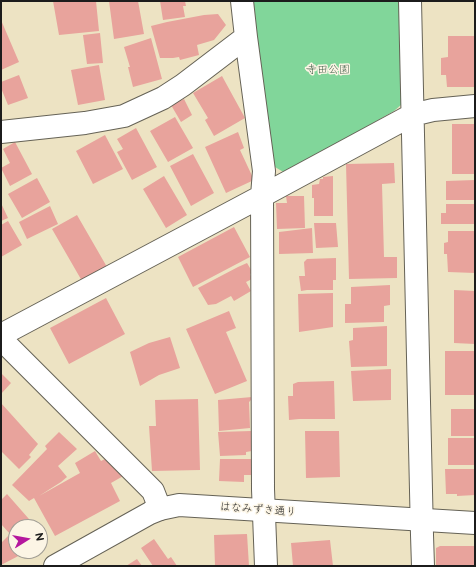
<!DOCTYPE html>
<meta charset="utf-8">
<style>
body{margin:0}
#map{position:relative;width:476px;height:567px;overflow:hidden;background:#ede3c3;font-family:"Balsamiq Sans",sans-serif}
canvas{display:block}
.frame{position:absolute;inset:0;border:2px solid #1c1c1c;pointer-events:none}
.north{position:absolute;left:8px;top:519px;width:40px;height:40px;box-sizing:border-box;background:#fcf5e5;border:1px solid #a29e95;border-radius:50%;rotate:79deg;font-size:11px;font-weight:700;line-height:16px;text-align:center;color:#1c1c1c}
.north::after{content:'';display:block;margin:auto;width:14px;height:18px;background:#b5179e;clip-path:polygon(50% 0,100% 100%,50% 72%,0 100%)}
</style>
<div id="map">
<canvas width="476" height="567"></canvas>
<div class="frame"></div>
<div class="north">N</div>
</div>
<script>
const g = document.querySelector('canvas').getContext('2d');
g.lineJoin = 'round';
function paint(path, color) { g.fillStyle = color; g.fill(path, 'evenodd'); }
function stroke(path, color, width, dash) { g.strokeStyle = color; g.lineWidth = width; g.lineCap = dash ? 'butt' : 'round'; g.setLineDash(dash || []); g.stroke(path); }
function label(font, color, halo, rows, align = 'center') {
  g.font = font + ' "Balsamiq Sans","Klee One",sans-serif'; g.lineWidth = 3; g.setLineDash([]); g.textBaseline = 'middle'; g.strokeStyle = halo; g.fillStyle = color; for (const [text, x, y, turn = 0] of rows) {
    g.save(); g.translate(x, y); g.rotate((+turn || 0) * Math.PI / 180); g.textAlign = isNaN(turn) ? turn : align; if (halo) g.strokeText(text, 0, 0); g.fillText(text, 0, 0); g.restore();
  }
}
paint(new Path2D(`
 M250 1H399L402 104 394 111 285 173 270 164Z`), '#81d69a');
paint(new Path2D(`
 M53 1H96L99 31 59 35Z
 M109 1H138L144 34 114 39Z
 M160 1H185L186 6H183L185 17 163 20Z
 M218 14 226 25 214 40 197 45 199 55 180 60 179 57 173 58H160L151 26 167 22 204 15Z
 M1 20 19 62 1 70Z
 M100 33 103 63 87 64 83 35Z
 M448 36H475V87H447L446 75H441V58L448 57Z
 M151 38 162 79 133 87 128 67H130L124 47Z
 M99 65 105 100 78 105 71 70Z
 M19 75 28 98 8 105 1 88V82Z
 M222 76 245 118 214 136 205 120 208 118 193 93Z
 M184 99 192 115 181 122 171 105Z
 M175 117 193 148 168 162 150 131Z
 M452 124H475V174H452Z
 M136 128 157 167 132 180 117 152 123 149 117 139Z
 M238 132 244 148 240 150 254 180 226 193 205 147Z
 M105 135 123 169 93 184 76 151Z
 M15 142 32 174 10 186 1 168 10 163 3 149Z
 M193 154 214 193 191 206 170 166Z
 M394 163 395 183 382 184 384 257H397V278L349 279 346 164Z
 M164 176 187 215 166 228 143 189Z
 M333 176V216H314V198H312V185L319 184 320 179H323V177Z
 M37 178 50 202 22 218 8 194Z
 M475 180V200H446V181Z
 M286 196H304L305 228 277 229 276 203H287Z
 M1 203 8 218 1 221Z
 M446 204H475V224H441V213H446Z
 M50 206 58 224 27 239 19 222Z
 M77 215 107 267 82 281 52 229Z
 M8 221 22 245 1 257V225Z
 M314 223H336L338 247 316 248Z
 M234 227 250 257 193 287 178 257Z
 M312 228 313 253 279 254V232Z
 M448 231H475V273L448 272 447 254H444V243L448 242Z
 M336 258V280H333V290H307L301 291 299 276H305L304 262 307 259Z
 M247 263 253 273 250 274 252 279 246 282 251 291 234 301 231 296 216 304 208 305 198 288 238 267Z
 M390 285V305L384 306V322L345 323V304H351V287Z
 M454 290 475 291V344L454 343Z
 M333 293V327L299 332 298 294Z
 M106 298 125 334 69 364 50 328Z
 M229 311 236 328 226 332 247 381 215 394 186 329Z
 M387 326V366L351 367 349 341 353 340V328Z
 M170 337 180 368 159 375 140 386 130 352 149 343Z
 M445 351H475V395H445Z
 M391 369V400L353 401 351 371Z
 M1 373 11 383 1 394Z
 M334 381 335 419H299L289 420 288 396H293V384L298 382Z
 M252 397V399L249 402 250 428 219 431 218 400Z
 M198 399 200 470 152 471 149 426H156L155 400Z
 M1 403 38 444 29 455 31 457 19 469 1 451Z
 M451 409H475V436H451Z
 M251 431 252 451 246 452V455L220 456 218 432Z
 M305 431H339L340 477 306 478Z
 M59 432 77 449 58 466 67 477 61 482 39 496 80 473 75 463 95 451 101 461 107 458 125 475 111 483 120 501 55 536 34 498 29 501 12 485 47 449 45 446Z
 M448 438H475V465H448Z
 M220 459H252V475H244V482L219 481Z
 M445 469H475V495L457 496V494H446Z
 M7 494 36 527H16V551H28L1 565V543L10 534 1 524V500Z
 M247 534 249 566H215L214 535Z
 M154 539 168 559 171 557 177 566H153L141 548Z
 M330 540 333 566H293L291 543Z
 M440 546H475V566H436V548Z
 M137 559 142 566H126Z`), '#e8a39c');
const minor = new Path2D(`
 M410 1 422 535 423 566
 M246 37 264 171 262 196 263 489 266 566
 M1 132 85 123 124 116 163 98 183 85 246 37 242 1
 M1 335 262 196 412 115 433 110 475 106
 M1 339 153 491 160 509`);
const tertiary = new Path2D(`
 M55 566 150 513 160 509 179 505 475 523`);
stroke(minor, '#656256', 24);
stroke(tertiary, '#656256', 24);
stroke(minor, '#fff', 22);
stroke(tertiary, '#fff', 22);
label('11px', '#3f5d48', '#fcf5e5', [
 ["寺田公園",328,70]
]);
label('11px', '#1c1c1c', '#fcf5e5', [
 ["はなみずき通り",258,510,4]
]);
</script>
